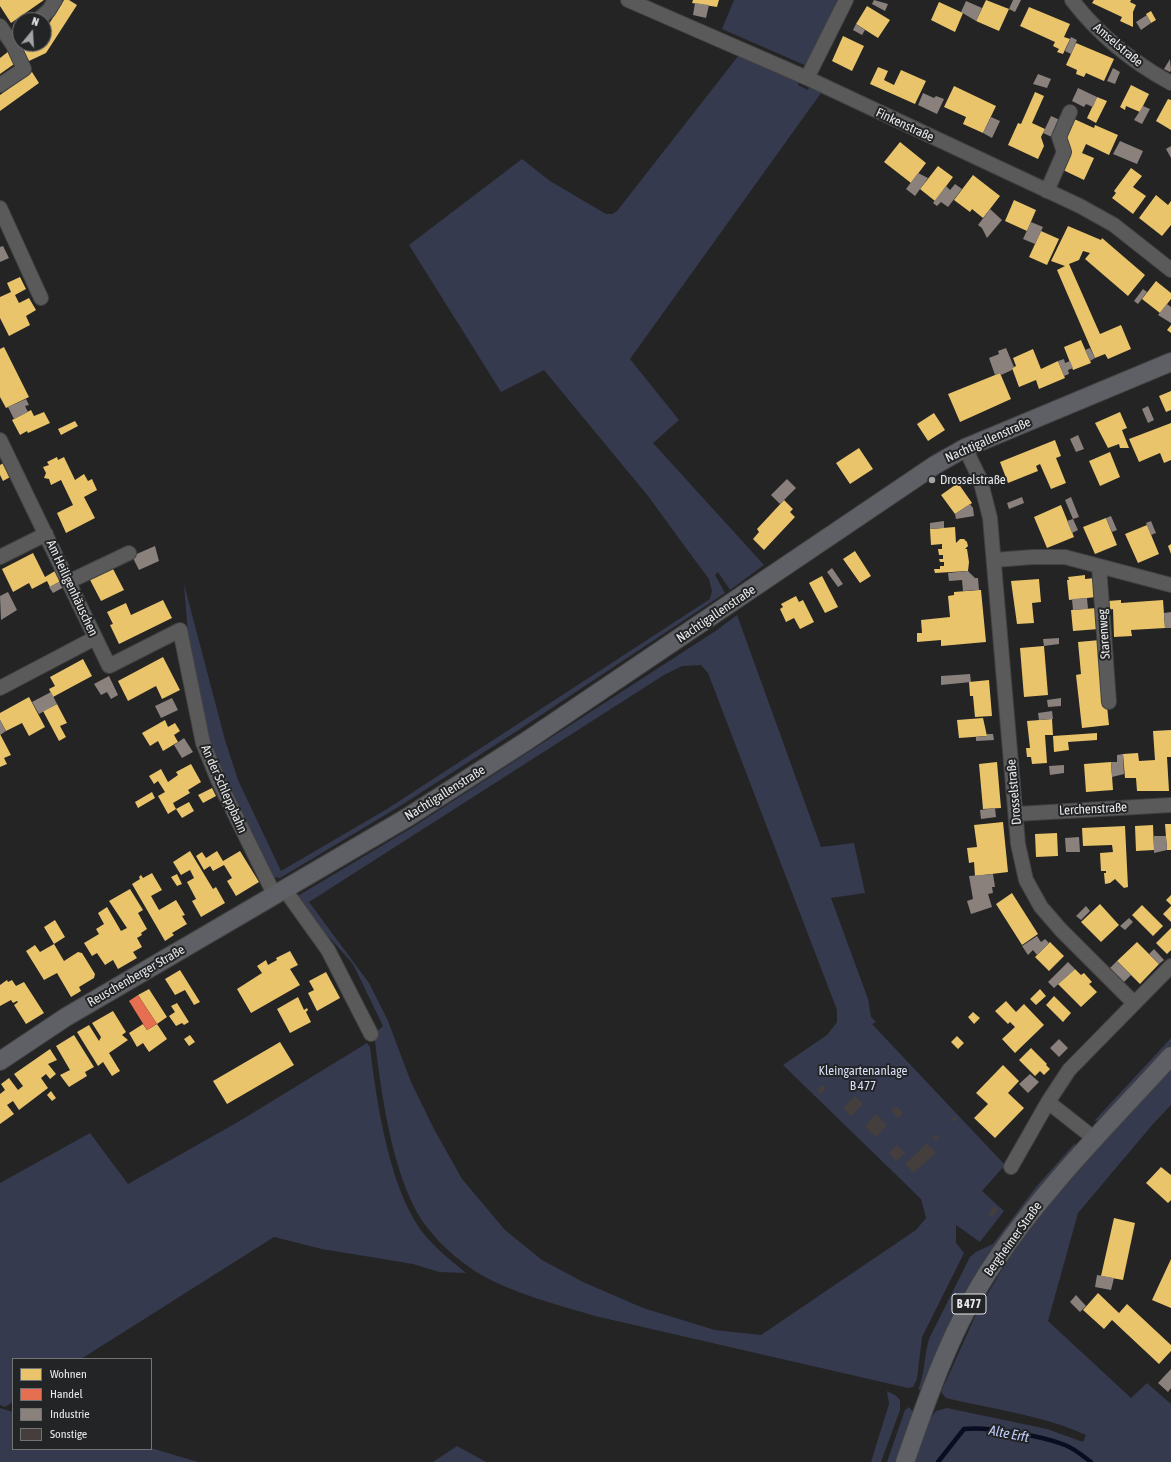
<!DOCTYPE html>
<meta charset="utf-8">
<style>
body{margin:0}
#map{position:relative;width:1171px;height:1462px;overflow:hidden;background:#242425;font-family:"Asap Condensed",sans-serif}
canvas{display:block}
.legend{position:absolute;left:12px;top:1358px;width:140px;height:92px;box-sizing:border-box;background:#232426;border:1px solid #727374;margin:0;padding:5px 7px;list-style:none;font-size:12px;color:#e8e9ea}
.legend li{display:flex;align-items:center;gap:8px;height:20px}
.legend b{width:20px;border:1px solid #727374}
.north{position:absolute;left:12px;top:12px;width:40px;height:40px;box-sizing:border-box;background:#232426;border:1px solid #727374;border-radius:50%;rotate:18deg;font-size:11px;font-weight:700;line-height:16px;text-align:center;color:#e8e9ea}
.north::after{content:'';display:block;margin:auto;width:14px;height:18px;background:#a3a4a5;clip-path:polygon(50% 0,100% 100%,50% 72%,0 100%)}
</style>
<div id="map">
<canvas width="1171" height="1462"></canvas>
<ul class="legend">
<li><b style="height:11px;background:#e9c46a"></b>Wohnen</li>
<li><b style="height:11px;background:#e76f51"></b>Handel</li>
<li><b style="height:11px;background:#8a817c"></b>Industrie</li>
<li><b style="height:11px;background:#443f3d"></b>Sonstige</li>
</ul>
<div class="north">N</div>
</div>
<script>
const g = document.querySelector('canvas').getContext('2d');
g.lineJoin = 'round';
function paint(path, color) { g.fillStyle = color; g.fill(path, 'evenodd'); }
function stroke(path, color, width, dash) { g.strokeStyle = color; g.lineWidth = width; g.lineCap = dash ? 'butt' : 'round'; g.setLineDash(dash || []); g.stroke(path); }
function label(font, color, halo, rows, align = 'center') {
  g.font = font + ' "Asap Condensed",sans-serif'; g.lineWidth = 4; g.setLineDash([]); g.textBaseline = 'middle'; g.strokeStyle = halo; g.fillStyle = color; for (const [text, x, y, turn = 0] of rows) {
    g.save(); g.translate(x, y); g.rotate((+turn || 0) * Math.PI / 180); g.textAlign = isNaN(turn) ? turn : align; if (halo) g.strokeText(text, 0, 0); g.fillText(text, 0, 0); g.restore();
  }
}
paint(new Path2D(`
 M734 0H837L807 66 722 29Z
 M739 55 799 82 798 85 808 90 809 87 821 93 630 359 679 420 653 443 764 565 730 590 718 572 715 575 725 593 517 731 400 806 280 878 274 877 224 778 208 741 188 634 184 584 225 740 238 780 281 871 387 809 710 599 712 591 709 579 694 559 648 496 544 370 501 392 409 245 522 159 550 181 606 214H612L617 211Z
 M737 615 821 847 854 843 865 893 831 898 868 999 871 1017 876 1022 872 1024 1005 1165 982 1191 1004 1211 980 1242 956 1225V1243L964 1253 922 1337 917 1379 913 1387 908 1388 595 1316C556 1304 514 1294 478 1273 457 1260 435 1240 421 1219 391 1171 381 1090 374 1034L383 1026 353 964 329 937 326 936 296 897 413 827 717 630ZM701 665 708 673 837 1010V1022L827 1035 783 1065 921 1199 926 1218 916 1230 761 1335 715 1330 643 1308 583 1282 542 1260 505 1230 462 1179 434 1129 411 1082 388 1021 369 983 309 902 664 675 682 666Z
 M1171 1038V1045L1101 1120 1094 1121Z
 M367 1043 370 1047C376 1099 388 1177 415 1221 427 1242 448 1258 466 1273L439 1272 413 1264 322 1249 274 1237 81 1359H13V1402L5 1407 0 1405V1183L90 1133 128 1184 238 1122Z
 M1171 1067V1105L1153 1124 1078 1213 1048 1321 1131 1398 1147 1383 1171 1404V1462H914L930 1419 936 1411 947 1408 1047 1429 1083 1442 1086 1435C1042 1415 992 1409 946 1398L941 1392 978 1310 1010 1256 1057 1195Z
 M1075 1143 1076 1148C1039 1189 1001 1231 973 1279 953 1314 937 1352 922 1389L918 1390C925 1373 924 1356 929 1339L970 1257 976 1252 993 1244 1036 1187Z
 M887 1391 895 1395 900 1400V1410L881 1462H871L889 1404Z
 M909 1407 913 1412 896 1462H887L905 1410Z
 M0 1408 13 1412V1449L151 1448 198 1462H0Z
 M457 1446 486 1462H433Z`), '#353a4e');
paint(new Path2D(`
 M0 0H44L11 23 0 6Z
 M64 0H69L77 5 46 53 29 61 22 51 35 44H44V32Z
 M693 0H719L717 7 692 3Z
 M986 0 1009 9 999 31 976 21Z
 M1094 0H1131L1130 2 1136 5 1133 12V27L1120 21 1122 17 1092 3Z
 M939 2 963 13 955 32 931 20Z
 M867 6 890 20 878 38 856 24Z
 M1029 7 1070 24 1064 37 1070 39 1063 54 1057 52 1059 49 1053 46 1055 42 1020 26Z
 M1151 11 1156 20 1151 23 1146 14Z
 M843 36 864 46 852 71 832 61Z
 M1076 43 1114 59 1104 81 1086 73 1084 77 1076 74 1077 70 1066 65Z
 M9 51 17 62 0 74V58Z
 M878 67 888 71 884 80 894 85 901 70 926 81 915 104 870 84Z
 M32 72 39 83 0 111V95Z
 M1131 85 1149 94 1140 112 1126 106 1125 110 1120 107Z
 M954 86 996 106 983 133 963 124 966 117 944 107Z
 M1035 92 1044 96 1032 123 1045 129 1041 137 1044 146 1038 159 1008 145 1018 123 1021 124Z
 M1097 97 1107 101 1096 123 1087 118Z
 M1168 99 1171 100V130L1156 121Z
 M1072 118 1094 128 1095 125 1118 135 1109 155 1086 144 1082 153 1094 158 1084 180 1061 169 1071 147 1066 145 1063 138Z
 M900 142 926 163 911 183 884 162Z
 M938 166 953 177 935 201 920 189Z
 M1131 168 1142 176 1133 187 1146 196 1133 214 1112 198 1116 193 1114 191Z
 M973 175 1000 196 983 218 972 209 970 212 954 200Z
 M1156 195 1168 205 1171 201V225L1162 236 1139 218Z
 M1014 200 1036 210 1027 231 1005 221Z
 M1068 226 1101 240 1102 238 1145 275 1128 296 1085 259 1090 253 1083 251 1079 260 1069 264 1100 334 1121 325 1131 349 1108 359 1105 354 1095 358 1057 270 1065 266 1051 261Z
 M1041 231 1059 239 1047 265 1029 257Z
 M20 277 26 289 15 295 19 303 29 298 36 310 26 316 30 325 9 336 0 318V297L11 292 7 283Z
 M1156 281 1171 293V299L1160 313 1142 299Z
 M1171 325V333L1167 330Z
 M1081 340 1091 363 1073 370 1064 347Z
 M4 347 29 397 6 408 0 397V349Z
 M1033 349 1041 369 1058 361 1065 378 1039 389 1036 380 1019 387 1012 368 1016 366 1013 358Z
 M1000 373 1011 399 960 422 948 394Z
 M1171 391V410L1166 412 1159 396Z
 M31 410 34 416 44 412 50 423 28 433 27 431 20 435 12 420Z
 M1120 412 1127 428 1122 430 1129 448H1120L1119 444 1108 448 1095 423Z
 M934 413 945 430 928 441 917 424Z
 M75 421 78 426 61 435 58 429Z
 M1171 423V460L1164 463 1160 453 1139 462 1129 439Z
 M1055 440 1061 456 1056 458 1066 483 1051 489 1040 464 1036 466 1038 471 1008 483 1000 462Z
 M859 448 873 469 850 484 836 463Z
 M1110 452 1120 477 1100 486 1089 461Z
 M57 457 58 460 64 457 75 480 84 474 88 481 92 479 97 490 84 497 95 518 66 533 57 513 73 505 61 480 51 485 49 479 44 478 46 473 43 467 49 465 47 462Z
 M5 462 12 476 3 481 0 475V465Z
 M958 483 972 503 955 514 941 495Z
 M784 500 793 509 790 512 795 517 764 550 753 539 759 532 757 529Z
 M1061 505 1074 537 1047 548 1034 517Z
 M1106 518 1117 545 1095 554 1083 527Z
 M1147 525 1159 554 1138 563 1125 534Z
 M955 527 956 543 960 539H964L967 542 968 546 965 549H967L969 562 968 571 935 573 934 569H940V566H944V562H940L939 559H943V555H939L938 549H942V544L931 545 930 529Z
 M1171 544V554L1168 546Z
 M855 551 871 576 860 583 843 559Z
 M33 553 45 577 55 571 61 581 50 587 47 581 32 589 29 583 13 592 2 569Z
 M112 567 124 590 101 601 89 578Z
 M1085 575V579L1095 578 1096 597 1069 600 1067 580H1069L1068 577Z
 M822 576 838 607 825 613 809 583Z
 M1039 579 1041 602 1032 603 1034 623 1017 624 1011 581Z
 M979 590H981L986 642 941 646V640L917 642V633H922L921 620 950 617 948 596 954 595V592Z
 M796 596 799 602 803 600 814 622 800 629 794 618 786 622 780 609 783 607 781 604Z
 M163 600 172 618 119 644 110 625 113 624 107 612 126 603 131 615Z
 M1121 600V603L1163 600 1165 628 1131 630 1132 636 1114 637 1113 609 1109 610 1108 601Z
 M1097 608 1099 629 1073 631 1071 610Z
 M1100 640 1109 725 1082 728 1076 675 1081 674 1078 642Z
 M1044 646 1048 695 1024 697 1020 648Z
 M163 657 180 690 162 699 156 686 128 701 118 681Z
 M83 659 92 676 53 697 49 689 55 686 50 677Z
 M989 680 992 716 975 717 973 696H970L969 682Z
 M29 697 45 727 29 736 22 723 6 731 0 720V713Z
 M57 704 67 723 60 726 66 737 59 741 43 711Z
 M983 718 987 736 959 738 957 720Z
 M1052 719 1053 735H1045L1047 763 1032 764 1031 757H1027L1026 748H1030L1027 721Z
 M165 720 168 727 175 723 180 731 174 735 178 742 163 751 158 741 150 746 142 733Z
 M1171 730V757H1167L1169 791H1137L1136 778H1125L1123 754 1138 753 1139 761 1155 760 1153 731Z
 M1097 733V740L1068 742 1069 750 1054 752 1053 736Z
 M0 734 11 755 4 758 7 764 0 767Z
 M997 762 1001 808 983 809 979 764Z
 M1111 762 1113 790 1086 792 1084 764Z
 M191 764 201 782 188 790 190 793 173 803 176 809 168 814 158 796 165 792 158 781 154 784 149 776 161 769 168 782 178 775 176 772Z
 M212 788 216 796 203 803 198 795Z
 M152 792 155 798 138 808 135 802Z
 M189 802 194 811 182 818 176 809Z
 M1003 822 1008 872 975 876 974 862 969 863 967 848 977 847 974 825Z
 M1165 824H1171V850H1167Z
 M1153 825 1154 850 1136 851 1135 826Z
 M1125 826 1128 887 1124 888 1115 879 1110 883 1105 884 1104 873H1106V871H1101L1100 853 1113 852 1112 845 1083 846 1082 828Z
 M1057 833 1058 856 1036 857 1035 834Z
 M190 851 213 889 216 887 225 903 201 917 192 901 196 899 187 882 194 878 190 870 181 875 173 862Z
 M217 851 223 861 240 851 259 882 236 896 227 881 232 878 224 865 213 871 210 866 204 870 196 856 202 852 206 858Z
 M152 873 162 890 151 896 159 910 176 900 185 915 182 916 187 924 172 933 174 935 165 941 132 884 140 879 139 877 141 875 143 878Z
 M177 874 182 884 177 886 171 877Z
 M130 889 143 910 138 913 147 929 141 933 142 935 137 938 142 947 133 952 137 958 118 969 113 960 105 965 97 953 92 956 84 943 99 934 96 929 104 924 98 913 107 907 121 931 127 928 109 901Z
 M1012 893 1038 934 1022 945 996 904Z
 M1171 895V905L1166 900Z
 M1100 904 1119 925 1101 942 1081 922Z
 M1142 905 1163 926 1153 936 1132 915Z
 M1171 906V922L1163 914Z
 M55 920 65 937 54 944 44 927Z
 M1171 928V950L1167 954 1156 943Z
 M1050 942 1064 956 1049 971 1035 957Z
 M1137 942 1159 964 1140 984 1117 961Z
 M54 944 64 961 78 952 82 953 95 974 94 978 79 987 81 991 71 997 57 973 44 980 26 951 35 945 40 952Z
 M290 951 298 965 290 969 300 985 251 1013 237 989 262 973 257 966 266 960 268 965 277 960 276 958Z
 M1075 969 1081 975 1084 973 1092 982 1089 984 1097 992 1081 1007 1058 984Z
 M180 970 200 1002 194 1005 185 990 175 995 165 979Z
 M326 972 340 998 317 1011 308 993 314 990 309 981Z
 M7 980 8 982 12 980 16 986 24 982 44 1013 26 1024 14 1005 18 1002 17 1001 13 1003 11 1000 0 1006V985Z
 M149 989 167 1017 157 1024 167 1039 149 1052 143 1043 137 1047 129 1033 143 1024 147 1030 157 1024 138 995Z
 M1040 989 1046 996 1036 1005 1030 999Z
 M1054 996 1071 1013 1063 1022 1046 1005Z
 M298 997 304 1010 307 1008 308 1010 306 1012 311 1022 290 1033 277 1009Z
 M1006 1001 1016 1012 1024 1004 1044 1025 1015 1053 1002 1039 1015 1027 1010 1022 1008 1024 995 1011Z
 M177 1003 189 1022 184 1025 182 1023 176 1026 169 1016 175 1012 171 1006Z
 M113 1011 126 1032 122 1035 128 1040 109 1053 120 1071 112 1076 103 1062 98 1066 77 1032 89 1025 99 1041 101 1037 92 1023Z
 M973 1012 980 1018 974 1024 968 1017Z
 M74 1035 94 1067 85 1072 87 1076 69 1087 60 1075 70 1070 56 1046Z
 M190 1035 195 1042 189 1046 184 1039Z
 M957 1036 964 1043 958 1049 951 1042Z
 M280 1042 294 1065 227 1104 213 1081Z
 M1031 1048 1047 1064 1046 1065 1050 1069 1044 1075 1040 1071 1035 1076 1019 1060Z
 M50 1049 57 1060 48 1064 56 1074 50 1079 46 1074 41 1078 48 1088 19 1110 13 1101 7 1105 14 1114 0 1124V1094L5 1090 1 1084 9 1078 18 1090 23 1086 14 1074Z
 M1003 1065 1019 1081 1008 1093 1024 1108 995 1138 974 1118 988 1104 976 1093Z
 M51 1091 56 1098 52 1101 47 1095Z
 M1161 1167 1171 1175V1200L1168 1203 1146 1183Z
 M1114 1218 1135 1223 1123 1280 1101 1276Z
 M1171 1259V1308L1152 1300Z
 M1098 1293 1119 1313 1127 1304 1171 1345V1351L1159 1364 1112 1320 1104 1329 1083 1310Z`), '#e9c46a');
paint(new Path2D(`
 M138 995 157 1024 147 1030 129 1001Z`), '#e76f51');
paint(new Path2D(`
 M874 0 888 4 885 11 872 4Z
 M1013 0H1021L1015 12 1009 9Z
 M966 1 982 8 976 21 961 12Z
 M695 3 709 5 706 18 693 15Z
 M1147 15 1151 23 1141 30 1136 22Z
 M856 24 865 30 862 35 853 30Z
 M1071 37 1077 40 1071 54 1065 51Z
 M1170 59 1171 70 1170 72 1164 69Z
 M1113 68 1120 72 1115 84 1107 81Z
 M1038 74 1051 79 1047 88 1033 84Z
 M1078 88 1097 97 1093 107 1086 104 1084 107 1072 101Z
 M923 93 934 98 936 96 944 99 937 114 918 105Z
 M1143 106 1150 109 1142 124 1134 120Z
 M1051 116 1062 121 1054 138 1043 133Z
 M991 117 1000 121 992 138 983 133Z
 M1120 141 1143 151 1137 164 1113 154Z
 M1171 146V158L1166 149Z
 M918 173 928 178 915 196 906 189Z
 M955 184 962 189 948 207 941 202 937 206 933 203 946 186 950 190Z
 M990 209 1002 220 987 238 982 228 978 225Z
 M1031 222 1043 227 1035 244 1023 239Z
 M3 246 9 258 0 262V247Z
 M1143 289 1147 292 1138 304 1134 301Z
 M1167 304 1171 307V323L1158 315Z
 M1006 348 1014 367 1012 368V370L1001 375 1000 373 995 375 989 358 999 354 998 351Z
 M1090 348 1095 358 1090 361 1085 350Z
 M1064 359 1065 363 1070 361 1073 368 1068 370 1069 374 1064 376 1058 361Z
 M26 399 29 405 25 406 28 412 14 419 8 407Z
 M1148 406 1154 420 1148 423 1142 409Z
 M1078 435 1084 449 1076 452 1070 439Z
 M787 479 796 488 780 504 771 495Z
 M1022 497 1024 503 1009 509 1007 503Z
 M1071 497 1079 517 1073 519 1065 500Z
 M970 504 973 508 974 516 956 519 955 514Z
 M1111 516 1117 530 1112 532 1106 518Z
 M1073 519 1078 530 1072 533 1067 521Z
 M944 521V528L930 529V523Z
 M1151 521 1156 533 1151 535 1146 523Z
 M155 546 159 561 139 570 132 556Z
 M832 568 843 584 838 587 827 572Z
 M968 571 975 578H978L979 590 963 591 962 580 949 581 948 573Z
 M61 581 64 587 53 593 49 587Z
 M8 592 17 610 1 620 0 596Z
 M1087 598 1088 609 1073 610 1072 599Z
 M1171 612V628H1165L1164 613Z
 M1059 638V644L1044 646 1043 639Z
 M970 674 971 682 941 685V676Z
 M109 676 118 695 111 699 107 692 101 695 94 684Z
 M51 692 57 704 39 714 32 702Z
 M172 698 178 710 161 718 155 706Z
 M1061 698V706L1048 707 1047 700Z
 M1052 711 1053 719 1039 720 1038 713Z
 M0 720 6 731 0 735Z
 M987 734H993L994 740 976 741V737L987 736Z
 M184 738 193 752 182 758 174 745Z
 M1123 754 1124 774 1112 777 1111 762H1117V755Z
 M1064 765V773L1050 775 1049 766Z
 M995 808 996 817 981 819 980 810Z
 M1154 836H1166L1167 850 1154 853Z
 M1079 837 1080 852H1066L1065 838Z
 M993 874 995 887H992L993 893 988 894 992 907 971 914 967 901 973 899 969 876Z
 M1086 906 1090 911 1081 920 1076 916Z
 M1129 918 1133 922 1125 930 1120 926Z
 M1037 936 1041 942 1045 939 1049 943 1037 955 1033 950 1028 955 1022 946Z
 M1154 949 1164 960 1159 964 1149 954Z
 M1117 961 1131 975 1123 983 1109 969Z
 M1068 962 1075 969 1054 988 1048 982Z
 M1059 1039 1068 1048 1059 1057 1050 1048Z
 M1030 1074 1039 1082 1028 1093 1019 1084Z
 M1097 1275 1114 1278 1111 1290 1095 1287Z
 M1076 1295 1086 1306 1080 1312 1070 1302Z
 M1171 1369V1388L1168 1392 1158 1383Z`), '#8a817c');
stroke(new Path2D(`
 M938 1462 964 1429C987 1426 1042 1436 1065 1445 1075 1449 1083 1456 1091 1462`), '#0a0d22', 4.5);
paint(new Path2D(`
 M823 1085 826 1089 820 1094 817 1090Z
 M855 1096 863 1104 851 1116 843 1108Z
 M896 1106 903 1113 898 1118 891 1111Z
 M876 1114 887 1125 876 1137 865 1126Z
 M954 1116 957 1118 954 1122 951 1120Z
 M938 1134 940 1137 935 1141 933 1138Z
 M927 1143 936 1153 913 1173 905 1164Z
 M897 1145 905 1153 896 1161 889 1153Z
 M994 1206 998 1209 992 1217 989 1214Z`), '#443f3d');
const minor = new Path2D(`
 M628 0 807 78 1080 206 1114 225 1171 270
 M1072 0C1099 35 1132 62 1171 83
 M38 20 49 10 55 0
 M0 26 13 45 24 69 0 85
 M807 78 846 0
 M1047 191 1064 152 1059 137 1070 112
 M0 208 41 298
 M0 440 109 666 180 630 203 743 218 780 275 896
 M965 448 980 479 990 518 1018 844 1026 880 1041 907 1061 930 1134 1003
 M0 557 46 534
 M994 560 1033 557H1065L1171 585
 M1099 566 1109 702
 M68 582 129 553
 M0 688 95 638
 M1016 814 1171 805
 M285 890 328 950 371 1034
 M1048 1102 1095 1139
 M1011 1167 1048 1102 1069 1070 1171 966`);
const major = new Path2D(`
 M0 1061 66 1017 408 817 525 742 935 465 965 448 1171 362
 M905 1462C929 1393 953 1324 994 1263 1044 1188 1110 1123 1171 1056`);
stroke(minor, '#424242', 16);
stroke(major, '#424242', 20);
stroke(minor, '#5a5a5b', 14);
stroke(major, '#5e6066', 18);
for (const [x, y, r, color] of [
 [932,480,4,"#a3a4a5"]
]) { const dot = new Path2D(); dot.arc(x, y, r, 0, 2 * Math.PI); g.fillStyle = color; g.fill(dot); stroke(dot, '#232426', 1.5); }
for (const [x, y, w] of [
 [969,1304,34]
]) { const box = new Path2D(); box.roundRect(x - w / 2, y - 10, w, 20, 3); g.fillStyle = '#232426'; g.fill(box); stroke(box, '#e8e9ea', 1); }
label('bold 12px', '#e8e9ea', null, [
 ["B 477",969,1304]
]);
label('13px', '#e8e9ea', '#232426', [
 ["Amselstraße",1118,45,40],
 ["Finkenstraße",905,125,25],
 ["Nachtigallenstraße",988,440,-24],
 ["Am Heiligenhäuschen",72,588,65],
 ["Nachtigallenstraße",716,614,-34],
 ["Starenweg",1104,634,-94],
 ["An der Schleppbahn",224,789,66],
 ["Drosselstraße",1014,792,-95],
 ["Nachtigallenstraße",445,793,-32],
 ["Lerchenstraße",1093,809,-3],
 ["Reuschenberger Straße",136,976,-30],
 ["Bergheimer Straße",1013,1239,-54]
]);
label('13px', '#e8e9ea', '#232426', [
 ["Drosselstraße",940,480]
], 'left');
label('13px', '#d8dff6', '#232426', [
 ["Kleingartenanlage",863,1071],
 ["B 477",863,1086]
]);
label('italic 14px', '#c0cdf9', '#232426', [
 ["Alte Erft",1009,1434,11]
]);
</script>
